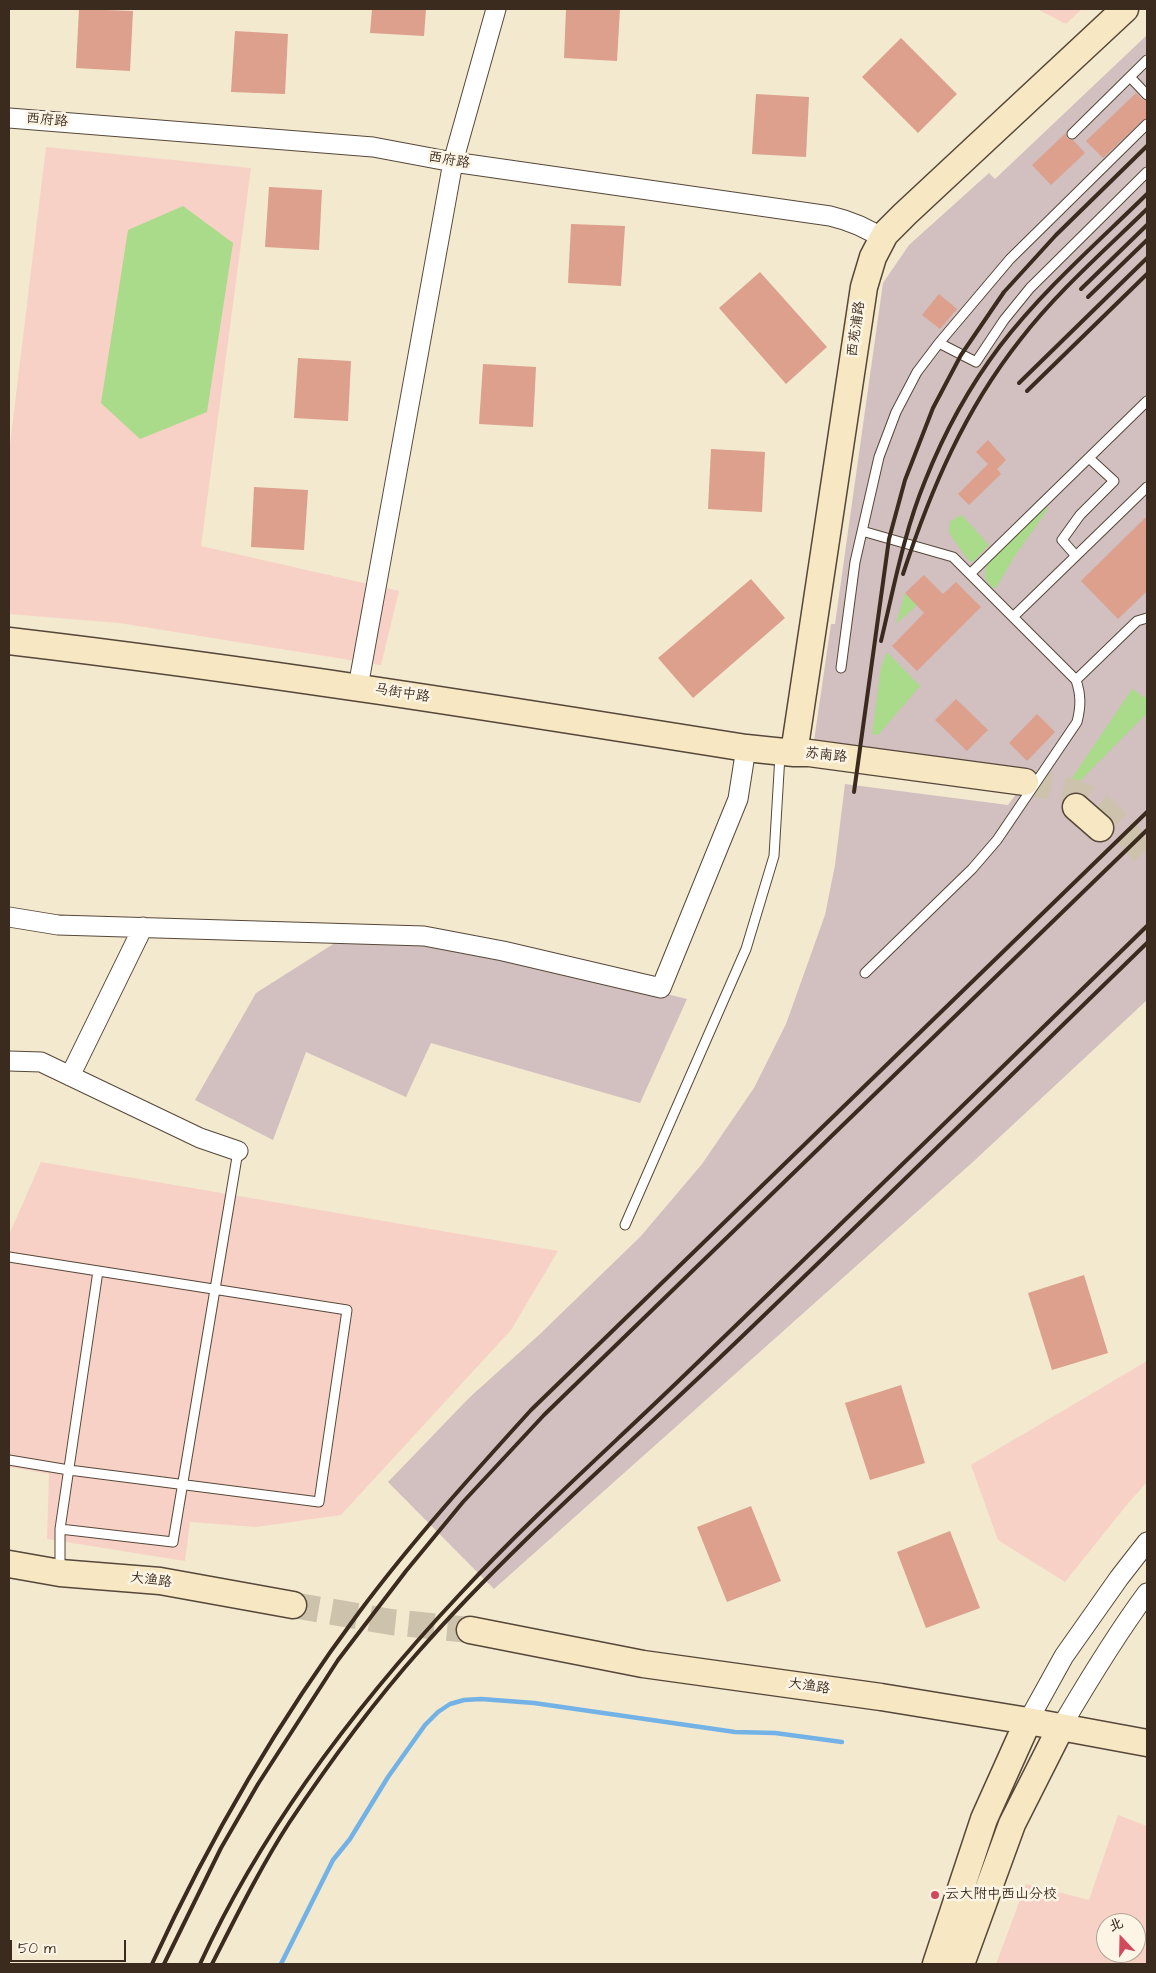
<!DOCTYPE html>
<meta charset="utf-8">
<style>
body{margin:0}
#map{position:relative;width:1156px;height:1973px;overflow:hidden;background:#f2e9cf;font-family:"Architects Daughter","LXGW WenKai TC",sans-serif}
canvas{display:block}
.frame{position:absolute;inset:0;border:10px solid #3b2a1e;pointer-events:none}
.north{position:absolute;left:1096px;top:1913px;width:50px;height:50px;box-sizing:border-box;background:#fcf5e5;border:1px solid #afa495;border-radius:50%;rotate:339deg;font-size:14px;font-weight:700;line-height:20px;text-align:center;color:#3b2a1e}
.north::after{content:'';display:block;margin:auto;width:18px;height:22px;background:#d1495b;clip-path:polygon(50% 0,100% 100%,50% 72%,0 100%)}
.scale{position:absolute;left:10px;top:1940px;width:116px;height:22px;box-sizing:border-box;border:2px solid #3b2a1e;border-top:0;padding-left:6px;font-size:15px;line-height:18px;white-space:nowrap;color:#3b2a1e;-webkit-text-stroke:4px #fcf5e5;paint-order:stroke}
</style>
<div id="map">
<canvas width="1156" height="1973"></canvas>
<div class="frame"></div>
<div class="north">北</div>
<div class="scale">50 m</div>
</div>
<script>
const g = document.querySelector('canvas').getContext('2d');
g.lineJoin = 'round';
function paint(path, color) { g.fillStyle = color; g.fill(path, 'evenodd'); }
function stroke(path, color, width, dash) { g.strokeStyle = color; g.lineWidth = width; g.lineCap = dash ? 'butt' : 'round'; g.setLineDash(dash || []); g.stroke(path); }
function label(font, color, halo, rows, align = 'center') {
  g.font = font + ' "Architects Daughter","LXGW WenKai TC",sans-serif'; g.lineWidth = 5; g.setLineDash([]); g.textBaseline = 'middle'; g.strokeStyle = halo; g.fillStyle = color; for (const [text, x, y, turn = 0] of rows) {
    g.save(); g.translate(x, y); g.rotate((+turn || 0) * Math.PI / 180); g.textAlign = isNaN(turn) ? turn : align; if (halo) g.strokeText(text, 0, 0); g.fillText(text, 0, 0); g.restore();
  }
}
paint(new Path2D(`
 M1037 9H1082L1066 24Z
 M46 147 251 168 201 546 399 591 381 665 119 623 9 614V453Z
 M41 1162 558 1251 511 1330 341 1515 256 1527 190 1522 185 1561 47 1539 49 1474 9 1467V1235Z
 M1147 1361V1482L1125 1507 1065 1582 998 1540 971 1465Z
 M1118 1815 1147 1826V1964H996L1026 1884 1089 1900ZM1106 1923H1136V1953H1106Z`), '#f7d1c6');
paint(new Path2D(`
 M1147 35V1000L975 1160 494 1589 388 1482 470 1397 540 1334 641 1236 702 1164 754 1088 786 1024 825 915 835 865 845 784 1008 805 1030 775 814 741 831 624H835L883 283 909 245 989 173 995 179Z
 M338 941 432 945 535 962 687 999 640 1103 431 1043 406 1097 306 1052 273 1140 195 1100 256 993Z`), '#d2bfbf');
paint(new Path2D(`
 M183 206 233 243 207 412 140 439 101 403 128 230Z
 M1046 507 1048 509 1014 557 996 588H993C985 580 982 574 988 563Z
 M962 515 989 545 973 562 969 561 949 533 950 521Z
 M905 593 917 605 896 624Z
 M887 652 920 686 878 735 872 734 881 667Z
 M1132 689 1147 699V713L1076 785 1070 781Z`), '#a9db8a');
stroke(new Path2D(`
 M281 1964 333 1860 350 1839 388 1777 425 1725 438 1712 450 1704 464 1700 481 1699 534 1703 735 1732 775 1733 842 1742`), '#73b2e6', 4.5);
paint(new Path2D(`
 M79 9 133 11 130 71 76 68Z
 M372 9H426L424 36 370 33Z
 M566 9H620L617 61 564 58Z
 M235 31 288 34 285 94 231 92Z
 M901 38 957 94 918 133 862 77Z
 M1136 93 1143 100 1147 101V118L1143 120 1103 158 1086 141Z
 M756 94 809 97 806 157 752 154Z
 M1066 133 1067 138 1073 140 1085 153 1051 185 1032 165Z
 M269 187 322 190 319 250 265 247Z
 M571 224 625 226 621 286 568 283Z
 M760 272 827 347 786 384 719 308Z
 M939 294 957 309 940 329 922 315Z
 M298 358 351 361 348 421 294 418Z
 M483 364 536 367 533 427 479 424Z
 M988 440 1006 460 997 469 1001 474 969 505 958 494 988 464 976 452Z
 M711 449 765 452 762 512 708 509Z
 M254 487 308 490 304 550 251 547Z
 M1147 516V591L1118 619 1081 581Z
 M924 575 943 594 956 582 981 607 917 671 892 646 924 613 905 593Z
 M751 579 785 618 693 698 658 658Z
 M956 699 988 730 967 751 935 720Z
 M1037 714 1055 732 1027 761 1009 743Z
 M1084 1275 1108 1353 1052 1370 1028 1293Z
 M901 1385 925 1463 870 1480 845 1403Z
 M751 1506 781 1581 727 1602 697 1527Z
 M950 1531 980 1608 926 1628 897 1552Z`), '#dca08c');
stroke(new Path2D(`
 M1025 782C1045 786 1067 788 1085 797 1110 810 1128 836 1147 856
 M293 1605 391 1622 470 1630`), '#cdc3ac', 26, [26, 13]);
const lane = new Path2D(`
 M1130 77 1147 95
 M1072 134 1147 60
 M939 343 976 362 1004 320 1030 288 1147 172
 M862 531 953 557 1076 680C1081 695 1081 706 1077 722L997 840 972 869 865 973
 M1076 556 1062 540 1080 515 1114 481 1089 458
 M970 574 1147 401
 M1013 617 1147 487
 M841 668 855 562 879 457 896 412 917 372 939 343 1010 259 1147 124
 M1076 680 1137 621 1147 618
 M625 1225 746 949 774 856 780 755
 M9 1257 347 1310 319 1502 69 1470 9 1460
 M60 1529 173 1542 238 1151
 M60 1570V1529L98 1271`);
const street = new Path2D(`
 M9 118 373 147 453 162 830 216C851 221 866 227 883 239
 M358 687 453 162 496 9
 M9 917 58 925 424 936 503 951 661 988 738 799 746 748
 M9 1061 41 1062 200 1138 238 1151
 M70 1076 143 927
 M1028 1721 1064 1656 1119 1578 1147 1542
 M1061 1727C1088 1681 1115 1636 1147 1593`);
const secondary = new Path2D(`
 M9 641C256 670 501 709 746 748L794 753H809L1025 782
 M794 753 864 287 873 257 885 234 905 214 1125 9
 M1076 807 1100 828
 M9 1564 60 1573 160 1581 293 1605
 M470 1630 643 1664 881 1697 1028 1721 1147 1743
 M936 1964 984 1819 1028 1721
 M961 1964 1012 1824 1061 1727`);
stroke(lane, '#564739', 11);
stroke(street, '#564739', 21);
stroke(secondary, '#564739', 29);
stroke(lane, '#fff', 9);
stroke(street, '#fff', 19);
stroke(secondary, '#f7e8c3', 26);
stroke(new Path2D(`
 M1081 289 1147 225
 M1088 297 1147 240
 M1019 383 1147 258
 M1027 391 1147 274
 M903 574C931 489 964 411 1020 340 1057 292 1104 251 1147 209
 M881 641C894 587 904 532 925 481 944 433 969 387 1000 346 1043 290 1097 243 1147 194
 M854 792 889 539 905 480 933 408 961 355 1004 292 1056 235 1147 146
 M152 1964C209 1840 278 1721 360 1611 413 1540 472 1475 531 1410L1147 812
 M164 1964 221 1848 258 1784 338 1660 406 1571 463 1502 544 1415 1147 830
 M200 1964C263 1827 357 1704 460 1594 534 1514 616 1442 694 1366 846 1220 996 1073 1147 926
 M212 1964C236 1917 260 1868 289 1823 329 1763 372 1704 420 1650 515 1542 626 1448 730 1348 870 1214 1008 1078 1147 943`), '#3b2a1e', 4);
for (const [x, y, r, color] of [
 [935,1895,5,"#d1495b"]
]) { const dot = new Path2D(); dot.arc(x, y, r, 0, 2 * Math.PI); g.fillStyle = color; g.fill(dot); stroke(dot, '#fcf5e5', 2); }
label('14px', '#3b2a1e', '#fcf5e5', [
 ["西府路",47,121,5],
 ["西府路",449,161,10],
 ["西苑浦路",857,329,-82],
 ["马街中路",402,694,9],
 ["苏南路",826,756,6],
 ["大渔路",151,1581,7],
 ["大渔路",809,1687,8]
]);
label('14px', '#3b2a1e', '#fcf5e5', [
 ["云大附中西山分校",945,1895]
], 'left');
</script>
